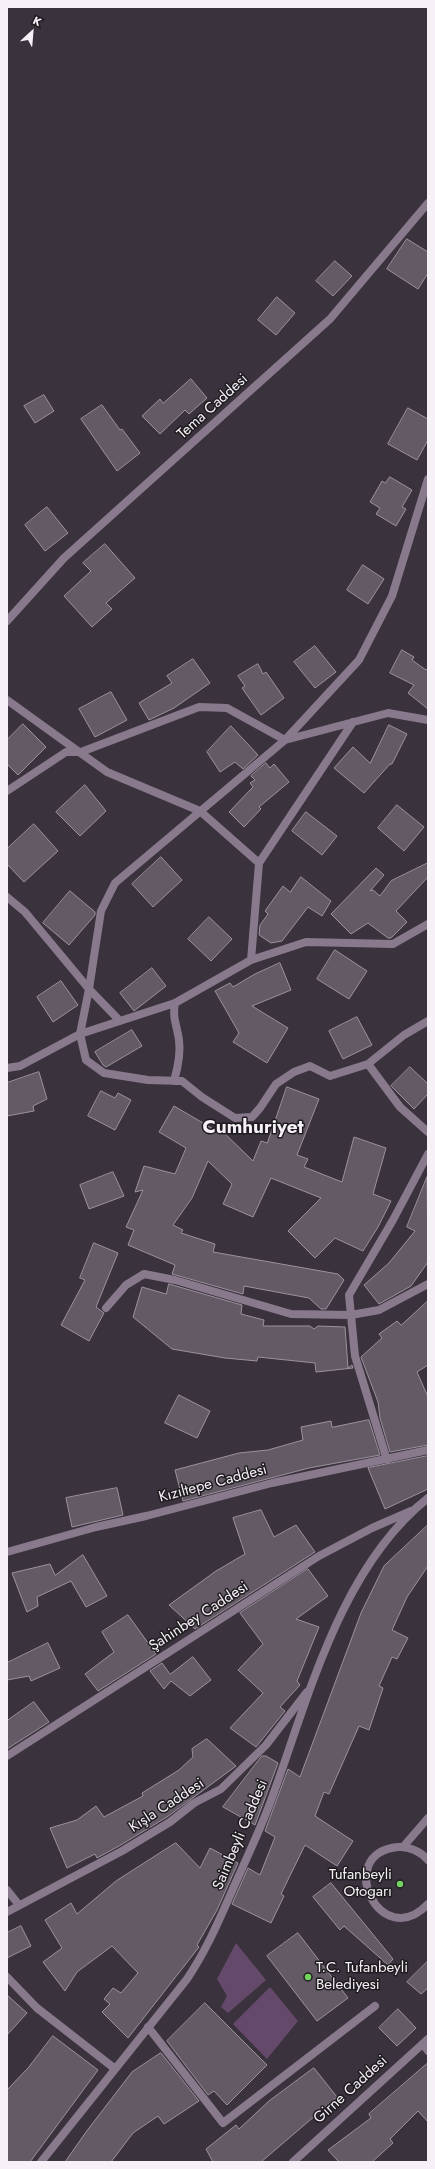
<!DOCTYPE html>
<meta charset="utf-8">
<style>
body{margin:0}
#map{position:relative;width:435px;height:2169px;overflow:hidden;background:#3a323c;font-family:Jost,sans-serif}
canvas{display:block}
.frame{position:absolute;inset:0;border:8px solid #f6f0f7;pointer-events:none}
.north{position:absolute;left:12px;top:12px;width:40px;height:40px;-webkit-text-stroke:3px #1f1c20;paint-order:stroke;rotate:26deg;font-size:11px;font-weight:700;line-height:16px;text-align:center;color:#f6f0f7}
.north::after{content:'';display:block;margin:auto;width:14px;height:18px;background:#f6f0f7;clip-path:polygon(50% 0,100% 100%,50% 72%,0 100%)}
</style>
<div id="map">
<canvas width="435" height="2169"></canvas>
<div class="frame"></div>
<div class="north">K</div>
</div>
<script>
const g = document.querySelector('canvas').getContext('2d');
g.lineJoin = 'round';
function paint(path, color) { g.fillStyle = color; g.fill(path, 'evenodd'); }
function stroke(path, color, width, dash) { g.strokeStyle = color; g.lineWidth = width; g.lineCap = dash ? 'butt' : 'round'; g.setLineDash(dash || []); g.stroke(path); }
function label(font, color, halo, rows, align = 'center') {
  g.font = font + ' Jost,sans-serif'; g.lineWidth = 3; g.setLineDash([]); g.textBaseline = 'middle'; g.strokeStyle = halo; g.fillStyle = color; for (const [text, x, y, turn = 0] of rows) {
    g.save(); g.translate(x, y); g.rotate((+turn || 0) * Math.PI / 180); g.textAlign = isNaN(turn) ? turn : align; if (halo) g.strokeText(text, 0, 0); g.fillText(text, 0, 0); g.restore();
  }
}
paint(new Path2D(`
 M236 1943 266 1980 228 2013 221 2007 227 1996 217 1979Z
 M270 1987 298 2021 267 2059 233 2024Z`), '#65496a');
const building = new Path2D(`
 M407 239 428 252V273L418 289 387 269Z
 M335 261 352 276 333 296 316 281Z
 M277 297 295 313 276 335 258 320Z
 M191 379 207 398 189 414 185 410 160 434 142 416 160 399 163 403Z
 M44 395 54 411 35 423 24 406Z
 M102 405 120 430 122 429 140 453 117 471 81 419Z
 M408 408 428 419V440L417 460 388 444Z
 M390 477 412 490 402 507 406 509 396 526 376 514 380 508 370 502 382 481 385 483Z
 M47 507 68 533 45 551 25 525Z
 M105 544 135 578 106 603 112 609 92 627 64 596 91 571 83 563Z
 M363 565 384 579 368 604 347 590Z
 M315 646 336 672 315 688 294 662Z
 M402 650 414 657 412 660 426 670 428 668V709L408 693 414 685 390 673Z
 M193 659 210 683 174 708 149 720 139 703 172 683 167 676Z
 M258 664 263 674 266 672 284 698 261 715 242 688 245 686 238 676Z
 M111 692 127 720 95 737 79 709Z
 M23 724 46 747 18 775 7 764V740Z
 M389 725 407 734 392 764H390L364 793 334 768 353 747 370 763Z
 M231 726 258 755 243 769 235 762 220 772 207 752Z
 M266 763 270 768 274 764 289 782 259 807 261 809 244 827 229 812 253 787 250 783 255 780 251 776Z
 M85 785 106 811 80 836 56 812Z
 M397 805 424 827 404 851 378 828Z
 M306 812 337 836 322 855 292 831Z
 M34 824 58 851 24 882 7 864V849Z
 M161 857 182 880 153 907 132 884Z
 M428 863V877L396 911 407 922 391 938H388L368 923 351 934 331 914 376 868 384 875 370 891 373 890 380 896 391 881Z
 M301 877 331 901 322 916 308 907 282 941 271 943 259 935 260 925 268 914 265 911 283 886 290 892Z
 M70 891 95 912V915L69 945 43 923Z
 M209 917 232 939 211 961 188 939Z
 M335 950 367 971 349 999 317 979Z
 M280 963 291 990 252 1006 288 1028 267 1063 233 1042 239 1033 215 991 230 983 233 987 255 974Z
 M152 968 166 986 134 1011 120 993Z
 M61 981 78 1005 53 1022 37 997Z
 M357 1017 372 1045 343 1059 329 1031Z
 M132 1030 142 1046 106 1067 103 1065 95 1052Z
 M410 1067 428 1084V1094L414 1109 391 1086Z
 M39 1072 47 1099 33 1106 34 1111 7 1116V1083Z
 M287 1087 319 1099 297 1155 308 1159 304 1167 342 1182 354 1137 386 1148 373 1194 391 1201 378 1227 363 1251 335 1238 315 1258 288 1231 321 1198 271 1178 253 1217 223 1204 232 1184 208 1161 192 1198 173 1225 183 1230 181 1233 215 1244 213 1252 338 1274 344 1280 326 1309H321L309 1298 244 1286 243 1294 172 1274 175 1265 128 1245 134 1230 126 1227 143 1190 135 1192 144 1166 175 1174 186 1148 159 1132 174 1106 215 1130 218 1127 253 1161 261 1141 267 1143Z
 M101 1091 115 1098 118 1093 131 1100 115 1130 88 1116Z
 M113 1172 124 1196 89 1209 80 1185Z
 M427 1177 428 1262 411 1286 379 1304 364 1285 389 1263 415 1231 407 1227Z
 M94 1243 118 1253 96 1307 104 1313 89 1341 61 1325 85 1280 80 1278Z
 M169 1284 242 1305 241 1314 264 1320 263 1326H310L314 1329 318 1326 345 1327 348 1368 352 1365 353 1368 316 1372 315 1363 258 1357 257 1361 225 1358 172 1349 133 1317 142 1287 166 1294Z
 M428 1301V1365L417 1372 428 1397V1445L390 1452 380 1418 378 1402 361 1357 382 1338 379 1334 397 1321 401 1325Z
 M179 1395 210 1411 197 1438 165 1423Z
 M369 1420 380 1455 309 1468 183 1501 175 1470 239 1453 268 1450 303 1440 301 1427 331 1421 332 1427Z
 M428 1456V1489L385 1509 368 1468Z
 M117 1488 123 1515 72 1527 66 1498Z
 M261 1510 274 1537 296 1525 315 1552 195 1629 169 1605 216 1571 245 1554 233 1518Z
 M428 1525V1566L407 1597 392 1630 408 1638 397 1659 392 1657 379 1686 383 1688 369 1730 359 1726 329 1794 324 1792 315 1816 353 1841 337 1866 305 1845 281 1894 284 1896 271 1923 232 1904 248 1868 260 1875 275 1837 265 1831 288 1769 300 1777 361 1613 384 1566Z
 M83 1555 107 1596 86 1607 71 1581 37 1597 38 1606 27 1612 12 1573 50 1564 55 1575Z
 M308 1569 328 1596 296 1619 319 1627 297 1681 300 1685 280 1707 285 1711 256 1747 230 1728 263 1693 238 1670 263 1644 240 1613Z
 M128 1615 156 1654 98 1691 85 1674 114 1652 102 1632Z
 M48 1643 60 1668 31 1681 29 1676 7 1680V1663Z
 M193 1657 211 1680 190 1696 171 1681 164 1689 150 1671 162 1663 170 1674Z
 M34 1702 49 1722 7 1749V1721Z
 M207 1739 236 1766 167 1817 119 1846 97 1858 95 1854 67 1868 50 1828 77 1820 96 1806 104 1817 143 1796 142 1793 179 1770 193 1757 192 1749Z
 M262 1756H266L278 1763 255 1825 223 1807Z
 M176 1843 200 1868 210 1848 238 1863 217 1910 197 1945 199 1947 128 2038 102 2012 110 2004 104 1999 113 1988 121 1993 138 1973 112 1946 77 1972 65 1991 43 1962 62 1948 45 1920 71 1903 77 1914 116 1881Z
 M331 1883 393 1959 388 1965 344 1926 340 1930 313 1897Z
 M21 1926 31 1946 7 1958V1933Z
 M298 1933 348 1998 317 2021 267 1956Z
 M428 1961V1988L421 1994 407 1982Z
 M7 1995 27 2013 7 2035Z
 M205 2003 267 2065 227 2105 214 2091 208 2095 167 2041Z
 M398 2009 416 2028 397 2046 379 2028Z
 M53 2036 98 2070 30 2162H7V2090L28 2068Z
 M161 2053 199 2101 164 2124 158 2116 133 2133 111 2162H65L86 2132 132 2072Z
 M428 2063V2122L418 2111 390 2139 393 2143 372 2162H339L328 2150 371 2118 369 2114Z
 M314 2068 337 2097 261 2162H213L206 2149 236 2125 239 2129 269 2101Z`);
paint(building, '#635a65');
stroke(building, '#9c929e', 1);
stroke(new Path2D(`
 M403 1847 428 1818
 M428 1860C421 1852 409 1846 398 1847 333 1853 380 1954 428 1904
 M148 2027 223 2123 375 2006`), '#89798c', 8);
stroke(new Path2D(`
 M428 479 392 596 359 660 285 740 115 883 101 911 89 989 80 1034 86 1060 104 1073 148 1080 182 1081 202 1097 235 1118 252 1117 260 1108 276 1084 294 1072 310 1066 330 1076 368 1064 404 1035 428 1021
 M7 621 64 558 330 319 428 203
 M7 700 107 772 200 811 259 863
 M7 791 66 752H81L199 707 227 708 285 740 388 713 428 720
 M7 897 25 912 89 989 120 1021
 M251 960 259 863 353 722
 M368 1064 400 1107 428 1132
 M7 1068 20 1066 80 1034 175 1003 251 960 306 942 393 944 428 924
 M174 1081C178 1067 181 1054 179 1040 177 1025 172 1018 175 1003
 M106 1308 126 1285 144 1274 175 1280 291 1314 351 1315 379 1310 428 1284
 M387 1460 355 1356 349 1295 393 1220 428 1154
 M7 1890 19 1905
 M7 1977 37 2008 114 2068
 M423 2044 428 2051`), '#89798c', 8);
stroke(new Path2D(`
 M7 1552 96 1527 146 1516 272 1483 428 1450
 M7 1756 319 1556 372 1528 411 1511
 M7 1912 122 1851 170 1822 194 1803 221 1789 266 1745 307 1692
 M41 2162 187 1979C211 1943 223 1910 241 1871 252 1846 264 1821 273 1795 309 1696 341 1567 428 1498
 M293 2162 428 2039`), '#89798c', 8);
for (const [x, y, r, color] of [
 [400,1884,4,"#71d25e"],
 [308,1977,4,"#71d25e"]
]) { const dot = new Path2D(); dot.arc(x, y, r, 0, 2 * Math.PI); g.fillStyle = color; g.fill(dot); stroke(dot, '#1f1c20', 1.5); }
label('15px', '#f6f0f7', '#1f1c20', [
 ["Tema Caddesi",213,407,-42],
 ["Kızıltepe Caddesi",213,1484,-15],
 ["Şahinbey Caddesi",199,1617,-33],
 ["Kışla Caddesi",167,1806,-33],
 ["Saimbeyli Caddesi",241,1835,-67],
 ["Girne Caddesi",351,2090,-42]
]);
label('15px', '#f6f0f7', '#1f1c20', [
 ["Tufanbeyli",392,1875],
 ["Otogarı",392,1892],
 ["T.C. Tufanbeyli",316,1968,"left"],
 ["Belediyesi",316,1985,"left"]
], 'right');
label('bold 19px', '#f6f0f7', '#1f1c20', [
 ["Cumhuriyet",253,1128]
]);
</script>
